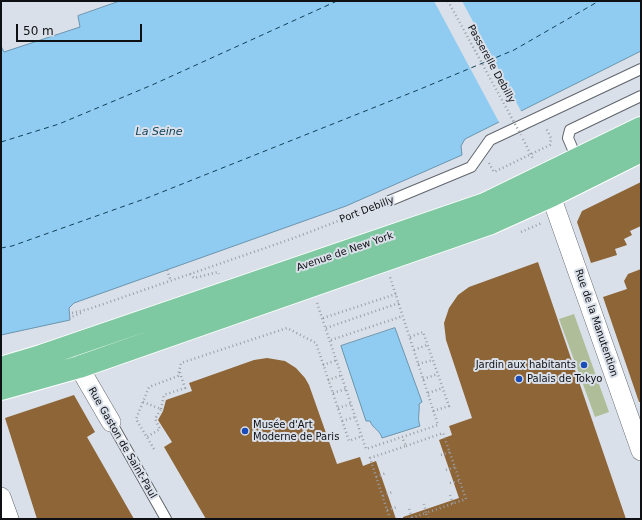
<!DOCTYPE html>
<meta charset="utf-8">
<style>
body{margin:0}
#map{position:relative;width:642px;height:520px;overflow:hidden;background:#dae0e9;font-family:"DejaVu Sans",sans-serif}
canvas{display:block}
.frame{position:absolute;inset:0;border:2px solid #0f1013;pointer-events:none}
.scale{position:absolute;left:16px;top:24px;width:126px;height:18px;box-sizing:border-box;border:2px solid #0f1013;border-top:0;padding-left:5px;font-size:12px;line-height:14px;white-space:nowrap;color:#0f1013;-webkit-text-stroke:3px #dae0e9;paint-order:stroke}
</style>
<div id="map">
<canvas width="642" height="520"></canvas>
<div class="frame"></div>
<div class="scale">50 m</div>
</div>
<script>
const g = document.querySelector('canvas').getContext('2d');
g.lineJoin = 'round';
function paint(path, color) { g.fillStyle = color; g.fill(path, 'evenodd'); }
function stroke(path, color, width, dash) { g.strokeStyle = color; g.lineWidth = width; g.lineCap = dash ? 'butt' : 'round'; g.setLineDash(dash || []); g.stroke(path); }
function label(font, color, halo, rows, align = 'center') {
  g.font = font + ' "DejaVu Sans",sans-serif'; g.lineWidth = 4; g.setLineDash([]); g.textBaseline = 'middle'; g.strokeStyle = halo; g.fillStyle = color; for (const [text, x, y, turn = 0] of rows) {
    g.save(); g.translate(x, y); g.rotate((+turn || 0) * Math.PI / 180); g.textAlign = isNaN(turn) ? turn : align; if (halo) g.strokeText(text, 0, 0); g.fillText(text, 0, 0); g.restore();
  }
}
paint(new Path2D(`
 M574 314 609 412 595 417 559 319Z`), '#afbe98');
const water = new Path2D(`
 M120 1H641V51L465 139 461 146 462 155 346 206 74 303 69 308 70 320 1 335V46L4 52 80 27 78 16Z
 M395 328 422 402 419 404C420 412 417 418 420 426L382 438C380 430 373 429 370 421H366L341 346Z`);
paint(water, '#90ccf1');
stroke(water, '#6994ae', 1);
paint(new Path2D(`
 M434 1H462L522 113 500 124Z`), '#dae0e9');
stroke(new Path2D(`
 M1 142 59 124 152 85 337 1
 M1 248 12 246 147 198 418 90 514 50 599 1`), '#11415a', 1, [5, 4]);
paint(new Path2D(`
 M641 182V226L630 231 632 235 624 239 627 245 615 249 617 255 591 263 577 222 582 211Z
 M538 262 626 519H403V517L459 498 439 440 452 435 449 426 472 418 446 340 444 323 449 308 458 295 469 287Z
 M641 269V402H639L603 297 627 289 624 281 628 274Z
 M267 358 285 361 296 368 305 378 309 385 337 464 360 457 363 466 376 461 396 519H206L164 447 172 442 158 420 163 411 166 400 192 391 189 383 254 360Z
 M74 395 95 432 87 437 134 519H37L5 418Z`), '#8d6537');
const service = new Path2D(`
 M577 159 568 138 570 130 641 96
 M389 201 471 167 490 140 641 69
 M111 422 166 519`);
const minor = new Path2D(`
 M551 196 641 451
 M79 367 111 422
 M1 497 9 519`);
const primary = new Path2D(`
 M1 368 41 356 485 204 641 128
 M1 389 79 367 491 223 551 196 641 151`);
stroke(service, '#61666e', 12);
stroke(minor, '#61666e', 20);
stroke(primary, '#fff', 24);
stroke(new Path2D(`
 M523 139 533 159
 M489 163 494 172 550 145 551 138 546 128
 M521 232 542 223
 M167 270 171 281
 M190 274 194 278 218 272 219 274
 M317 303 366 449 438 425 390 277
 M72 313 89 309 294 238 377 206
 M69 318 83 312
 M323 318 396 294
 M326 328 399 303
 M410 337 423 332 449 406 433 411
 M331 340 403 316
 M414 350 427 345
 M418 364 433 360
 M323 365 337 360
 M423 379 438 374
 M328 380 342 375
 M333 393 346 389
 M428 393 443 388
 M143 402 161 409 155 419 160 429 147 437
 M338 408 351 404
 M161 409 164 395 185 388 179 370
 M342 421 355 417
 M406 446 443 433 466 499 426 513 424 504
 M154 449 136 419 149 387 178 376 181 363 287 328 316 343 349 441 362 436
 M441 455 450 452
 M446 470 455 467
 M376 477 386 473
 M450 483 459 481
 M450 495 453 504
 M383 496 392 492
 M409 509 412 518
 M387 510 397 507
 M390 519 370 458 406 446 402 437
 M408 519 426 513 428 519`), '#9a9fa6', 2.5, [1, 3]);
stroke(service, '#fff', 10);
stroke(minor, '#fff', 19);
stroke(primary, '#7fc9a2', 22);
stroke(new Path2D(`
 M448 1 521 135`), '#9a9fa6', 2.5, [1, 3]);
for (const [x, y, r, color] of [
 [584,365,4,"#1a4bb7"],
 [519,379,4,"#1a4bb7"],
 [245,431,4,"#1a4bb7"]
]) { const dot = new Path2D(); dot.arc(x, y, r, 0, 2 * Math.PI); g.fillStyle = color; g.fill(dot); stroke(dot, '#dae0e9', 1.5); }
label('10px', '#0f1013', '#dae0e9', [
 ["Passerelle Debilly",491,64,61],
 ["Port Debilly",367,210,-21],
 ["Avenue de New York",345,252,-19],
 ["Rue de la Manutention",596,323,71],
 ["Rue Gaston de Saint-Paul",122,443,60]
]);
label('10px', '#0f1013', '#dae0e9', [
 ["Jardin aux habitants",576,365,"right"],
 ["Palais de Tokyo",527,379],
 ["Musée d'Art",253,425],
 ["Moderne de Paris",253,437]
], 'left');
label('italic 11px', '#11415a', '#dae0e9', [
 ["La Seine",159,132]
]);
</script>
